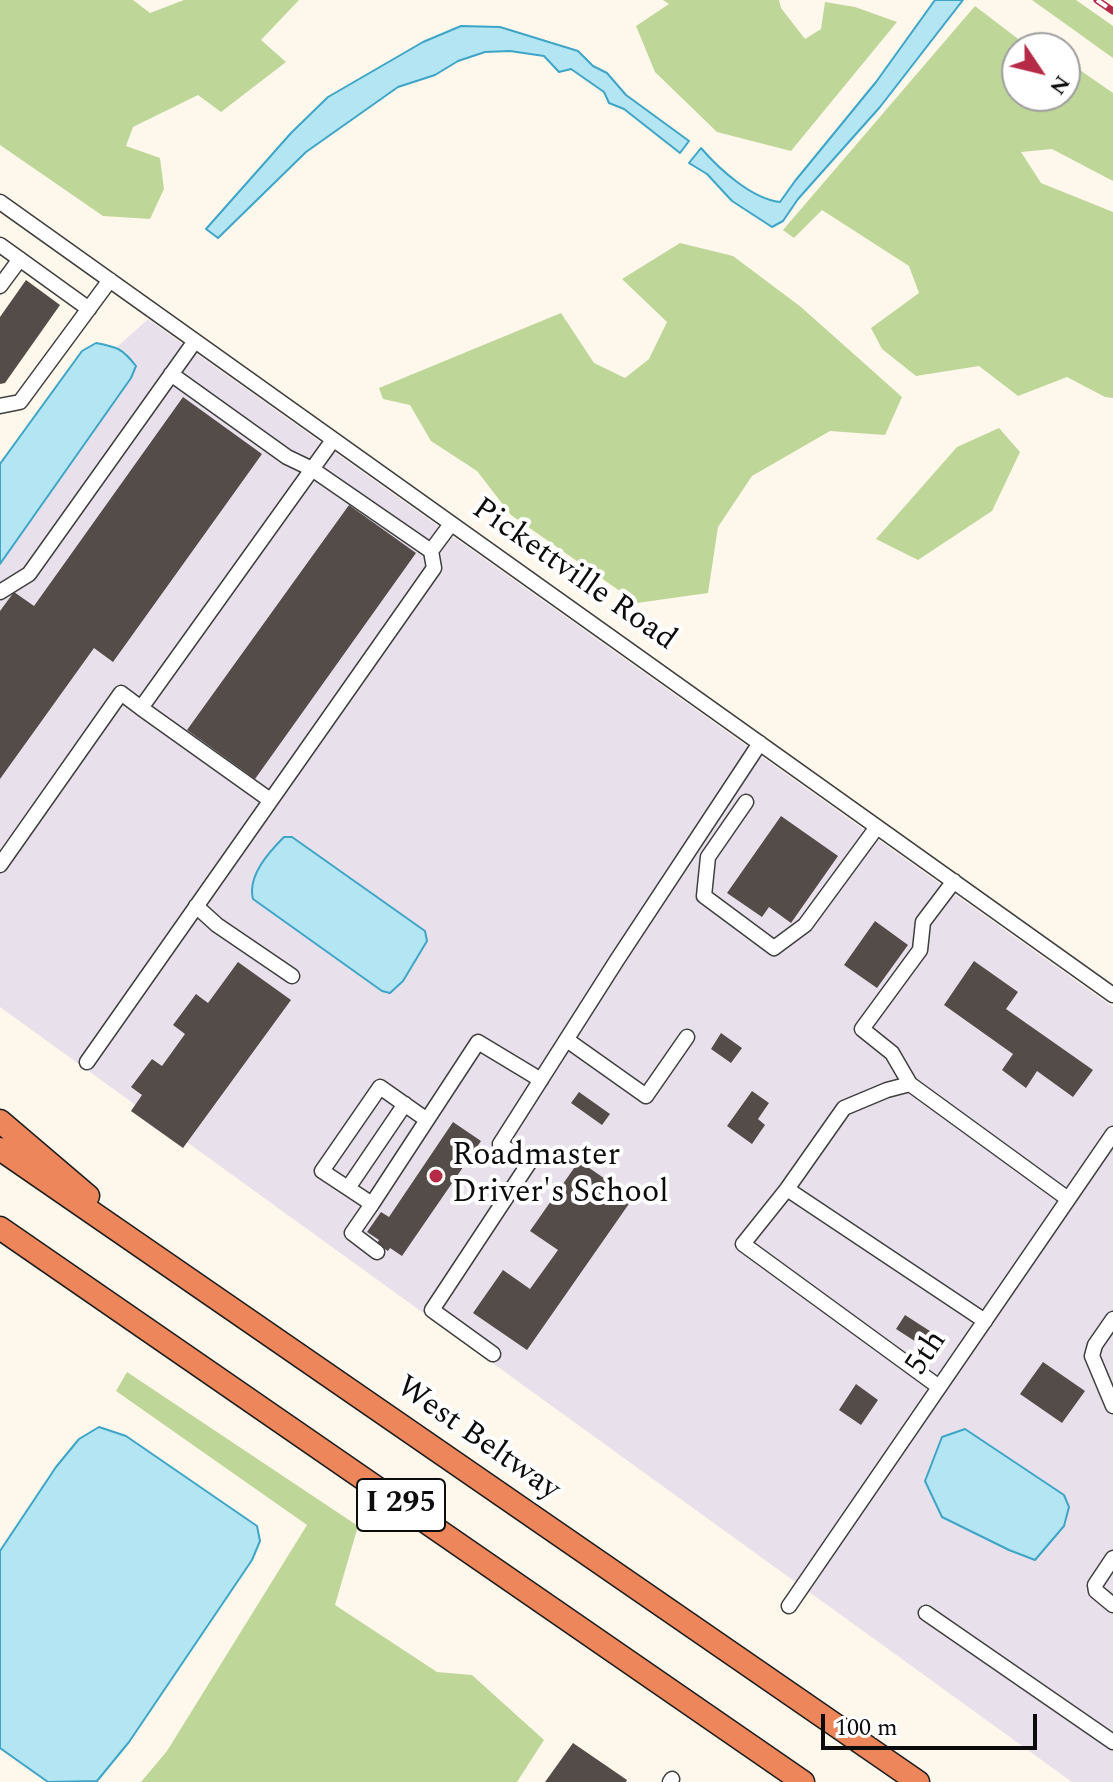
<!DOCTYPE html>
<style>
body{margin:0}
#map{position:relative;width:1113px;height:1782px;overflow:hidden;background:#fef8ec;font-family:Spectral,serif}
canvas{display:block}
.north{position:absolute;left:1001px;top:32px;width:80px;height:80px;box-sizing:border-box;background:#fff;border:2px solid #9e9e9e;border-radius:50%;rotate:125deg;font-size:22px;font-weight:700;line-height:32px;text-align:center;color:#0c0c0c}
.north::after{content:'';display:block;margin:auto;width:28px;height:36px;background:#b52b47;clip-path:polygon(50% 0,100% 100%,50% 72%,0 100%)}
.scale{position:absolute;left:821px;top:1714px;width:216px;height:36px;box-sizing:border-box;border:4px solid #0c0c0c;border-top:0;padding-left:10px;font-size:24px;line-height:28px;white-space:nowrap;color:#0c0c0c;-webkit-text-stroke:6px #fff;paint-order:stroke}
</style>
<div id="map">
<canvas width="1113" height="1782"></canvas>
<div class="north">N</div>
<div class="scale">100 m</div>
</div>
<script>
const g = document.querySelector('canvas').getContext('2d');
g.lineJoin = 'round';
function paint(path, color) { g.fillStyle = color; g.fill(path, 'evenodd'); }
function stroke(path, color, width, dash) { g.strokeStyle = color; g.lineWidth = width; g.lineCap = dash ? 'butt' : 'round'; g.setLineDash(dash || []); g.stroke(path); }
function label(font, color, halo, rows, align = 'center') {
  g.font = font + ' Spectral,serif'; g.lineWidth = 8; g.setLineDash([]); g.textBaseline = 'middle'; g.strokeStyle = halo; g.fillStyle = color; for (const [text, x, y, turn = 0] of rows) {
    g.save(); g.translate(x, y); g.rotate((+turn || 0) * Math.PI / 180); g.textAlign = isNaN(turn) ? turn : align; if (halo) g.strokeText(text, 0, 0); g.fillText(text, 0, 0); g.restore();
  }
}
paint(new Path2D(`
 M148 319 1113 1007V1782H1072L0 1007V564L131 378 127 353 117 347Z`), '#e8e1eb');
paint(new Path2D(`
 M0 0H133L150 13 184 0H299L261 40 286 62 221 112 198 95 133 127 126 146 160 158 164 189 150 219 103 216 0 145Z
 M663 0H779L781 8 805 39 821 29 825 2 855 7 897 22 791 151 717 132 655 72 636 26 669 4Z
 M1032 0H1076L1113 26V58Z
 M975 6 1030 48H1017V73L1008 90 1036 107 1038 96H1065V68L1074 66 1113 93V181L1052 149 1021 152 1041 183 1113 212V398L1105 397 1067 377 1018 396 979 366 916 376 882 349 871 328 919 293 909 266 822 210 794 238 783 230Z
 M680 243 733 256 801 307 902 397 885 435 830 431 752 476 718 527 708 593 637 603 511 515 477 471 431 441 410 405 383 399 379 388 561 313 594 363 625 378 649 359 667 322 622 279Z
 M999 428 1020 452 992 511 918 560 876 539 957 447Z
 M127 1372 358 1526 335 1605 437 1672 472 1675 544 1740 517 1782H141L167 1751 307 1525 116 1391Z`), '#bed698');
const water = new Path2D(`
 M935 0H963L880 107 798 199 783 221 772 227 732 201 707 174 689 163 701 148C719 169 752 199 780 202L795 181 876 82Z
 M461 26 500 27 578 51 593 66 607 73 626 95 689 141 680 153 624 109 609 103 604 92 571 69 559 72 544 56 510 51 485 52 458 61 435 75 398 87 306 152 218 238 206 229 291 133 328 97 423 42Z
 M96 343C117 347 122 348 136 366L131 378 0 564V464L82 351Z
 M284 837H292L425 931 427 941 403 981 390 993 382 991 253 899C247 876 269 852 284 837Z
 M99 1427 126 1436 257 1526 260 1541 252 1560 129 1742 97 1781 48 1782 0 1748V1551L56 1467 79 1439Z
 M965 1429 1064 1495 1069 1507 1064 1526 1035 1560 1009 1550 942 1517 925 1481 942 1437Z`);
paint(water, '#b3e5f3');
stroke(water, '#3ea5c6', 2);
paint(new Path2D(`
 M26 280 60 305 5 383 0 384V317Z
 M183 397 262 454 113 662 94 648 0 779V611L14 592 34 606Z
 M349 505 416 553 255 779 187 730Z
 M781 816 838 856 791 923 769 907 762 917 727 893Z
 M875 921 908 945 877 988 844 965Z
 M974 961 1018 992 1006 1009 1093 1070 1073 1097 1037 1071 1026 1088 1002 1070 1013 1054 944 1005Z
 M238 962 291 1000 183 1148 131 1111 142 1095 131 1087 152 1059 162 1066 185 1034 173 1025 196 994 208 1003Z
 M721 1033 742 1048 731 1063 711 1049Z
 M752 1091 769 1103 758 1119 765 1125 752 1144 727 1126Z
 M579 1092 610 1114 602 1125 571 1103Z
 M453 1122 481 1141 402 1256 390 1248 388 1251 377 1244 379 1240 367 1232 381 1212 389 1217Z
 M579 1161 633 1198 527 1350 473 1313 503 1270 530 1289 558 1250 530 1231Z
 M905 1315 933 1333 924 1347 896 1329Z
 M1043 1362 1085 1391 1062 1423 1020 1394Z
 M856 1384 878 1400 861 1425 839 1410Z
 M573 1743 627 1780 626 1782H545Z`), '#544c49');
const minor = new Path2D(`
 M0 202 1113 995
 M0 245 89 309
 M0 286 20 259
 M171 374 287 457 312 469 431 551
 M0 406 20 402 110 280
 M0 592 29 574 195 341
 M141 708 270 800
 M746 802 708 857 704 896 774 948 805 925 877 827
 M0 865 121 693 141 708 333 440
 M196 906 217 925 292 976
 M567 1040 646 1096 687 1037
 M87 1062 434 568 431 551 451 524
 M910 1084 892 1053 862 1029 920 950 923 922 954 881
 M427 1120 380 1087 322 1171 372 1204 478 1042 541 1080
 M348 1188 405 1104
 M787 1189 985 1321
 M372 1204 352 1233 377 1252
 M1113 1319 1095 1345 1092 1356 1113 1406
 M493 1354 432 1310 529 1163 500 1144 617 960 760 743
 M939 1387 743 1244 787 1189 844 1108 887 1090 910 1084 1068 1199
 M1113 1558 1095 1585 1096 1591 1113 1605
 M789 1606 1113 1134
 M926 1613 1113 1742
 M670 1782 672 1779`);
const highway = new Path2D(`
 M0 1121 88 1196
 M0 1149 918 1782
 M0 1228 803 1782`);
stroke(minor, '#3f3f3f', 17);
stroke(highway, '#1d1d1d', 25);
stroke(minor, '#fff', 14);
stroke(highway, '#ed875b', 22);
const rail = new Path2D(`
 M1097 0 1113 11`);
stroke(rail, '#b52b47', 7);
stroke(rail, '#fff', 4, [12]);
for (const [x, y, r, color] of [
 [436,1176,8,"#b52b47"]
]) { const dot = new Path2D(); dot.arc(x, y, r, 0, 2 * Math.PI); g.fillStyle = color; g.fill(dot); stroke(dot, '#fff', 3); }
for (const [x, y, w] of [
 [401,1505,88]
]) { const box = new Path2D(); box.roundRect(x - w / 2, y - 26, w, 52, 6); g.fillStyle = '#fff'; g.fill(box); stroke(box, '#0c0c0c', 2); }
label('bold 30px', '#0c0c0c', null, [
 ["I 295",401,1505]
]);
label('32px', '#0c0c0c', '#fff', [
 ["Pickettville Road",573,576,35],
 ["5th",928,1354,-56],
 ["West Beltway",477,1440,35]
]);
label('32px', '#0c0c0c', '#fff', [
 ["Roadmaster",452,1158],
 ["Driver's School",452,1195]
], 'left');
</script>
